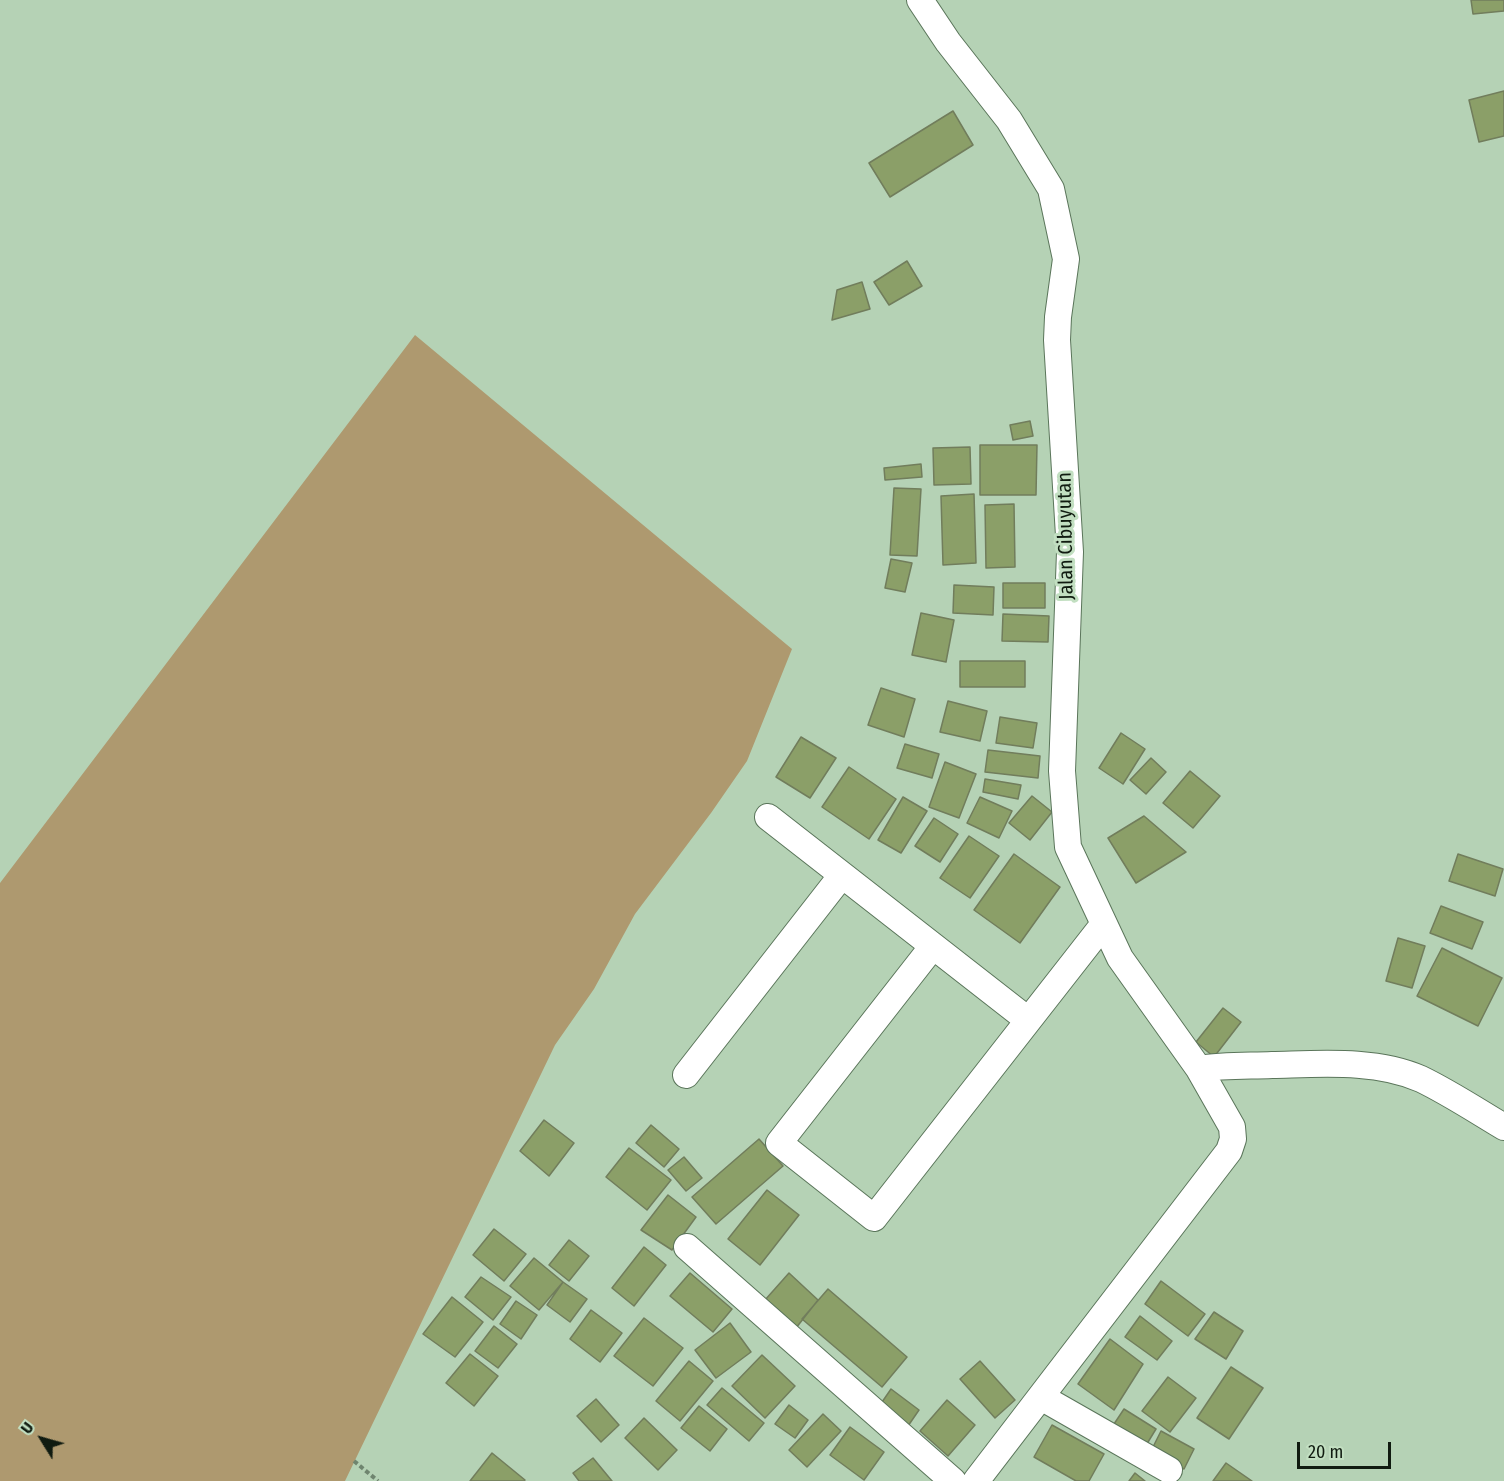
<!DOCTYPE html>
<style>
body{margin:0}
#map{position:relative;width:1504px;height:1481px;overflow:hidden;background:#b5d2b5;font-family:"Fira Sans Condensed",sans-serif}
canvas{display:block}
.north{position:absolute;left:12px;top:1409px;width:60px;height:60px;-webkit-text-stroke:4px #c2dfc1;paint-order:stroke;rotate:307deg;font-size:16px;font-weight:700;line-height:24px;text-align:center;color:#101b10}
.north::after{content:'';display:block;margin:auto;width:21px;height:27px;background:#101b10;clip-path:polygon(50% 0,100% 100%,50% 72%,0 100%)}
.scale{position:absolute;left:1297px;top:1442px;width:94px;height:27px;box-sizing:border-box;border:3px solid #101b10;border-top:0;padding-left:8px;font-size:18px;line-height:21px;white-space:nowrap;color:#101b10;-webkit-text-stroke:4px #c2dfc1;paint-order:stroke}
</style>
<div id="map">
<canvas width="1504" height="1481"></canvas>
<div class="north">U</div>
<div class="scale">20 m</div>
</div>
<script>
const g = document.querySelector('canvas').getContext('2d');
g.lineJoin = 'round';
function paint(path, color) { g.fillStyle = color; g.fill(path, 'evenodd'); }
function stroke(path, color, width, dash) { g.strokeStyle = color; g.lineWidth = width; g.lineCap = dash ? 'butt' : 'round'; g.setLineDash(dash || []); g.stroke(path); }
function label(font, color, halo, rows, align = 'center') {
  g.font = font + ' "Fira Sans Condensed",sans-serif'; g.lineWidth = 6; g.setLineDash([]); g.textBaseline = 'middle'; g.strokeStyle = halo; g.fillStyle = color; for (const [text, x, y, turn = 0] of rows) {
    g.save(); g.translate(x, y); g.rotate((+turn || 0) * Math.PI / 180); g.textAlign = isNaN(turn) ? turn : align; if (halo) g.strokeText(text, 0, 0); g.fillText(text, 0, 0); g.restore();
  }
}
paint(new Path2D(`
 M415 335 792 649 747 761 711 813 635 914 594 989 555 1045 345 1481H0V883Z`), '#ae996f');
const building = new Path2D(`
 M1471 0H1504V11L1473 14Z
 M1504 91V136L1479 142 1469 100Z
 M953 111 973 145 890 197 869 163Z
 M907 261 922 286 889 305 874 282Z
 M862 282 870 309 832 320 837 290Z
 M1030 421 1033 436 1013 440 1010 425Z
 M980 445H1037L1036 495H980Z
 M970 447 971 484 934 485 933 448Z
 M921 464 922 477 885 480 884 468Z
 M894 488 921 489 917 556 890 555Z
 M974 494 976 563 943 565 941 496Z
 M1014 504 1015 567 986 568 985 505Z
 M891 559 912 563 905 592 885 588Z
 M1003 583H1045V608H1003Z
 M954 585 994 587 993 615 953 613Z
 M921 613 954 620 946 662 912 655Z
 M1003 614 1049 616 1048 642 1002 641Z
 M960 661H1025V687H960Z
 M881 688 915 699 904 737 868 725Z
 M948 701 987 711 980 741 940 732Z
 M1000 717 1037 723 1033 748 996 743Z
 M1121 733 1145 749 1123 784 1099 768Z
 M801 737 836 758 810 798 776 777Z
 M905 744 939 754 932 778 897 768Z
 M988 750 1040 756 1038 778 985 772Z
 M1151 758 1166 772 1146 794 1130 780Z
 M945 762 976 774 959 818 929 807Z
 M849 767 896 799 869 839 822 807Z
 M1190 771 1220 796 1193 828 1163 803Z
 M985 779 1021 785 1018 799 983 792Z
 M1032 796 1052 812 1030 840 1009 823Z
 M903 797 927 811 901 853 878 840Z
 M980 797 1012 811 999 838 967 823Z
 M1144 816 1186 852 1136 883 1108 838Z
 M934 818 958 834 940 862 915 846Z
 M969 836 999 856 970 898 940 878Z
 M1014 854 1060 887 1020 943 974 910Z
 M1458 854 1503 869 1495 896 1449 881Z
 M1441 906 1483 922 1472 949 1430 933Z
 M1398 938 1425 946 1412 988 1386 981Z
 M1442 948 1502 978 1478 1026 1417 996Z
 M1223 1008 1241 1022 1214 1057 1196 1042Z
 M544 1120 574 1143 549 1176 520 1151Z
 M651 1125 679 1149 664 1167 636 1143Z
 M759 1139 783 1166 716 1224 692 1197Z
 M629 1148 671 1180 647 1210 606 1177Z
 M684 1157 702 1178 686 1191 668 1170Z
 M767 1190 799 1215 760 1265 728 1239Z
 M668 1195 696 1217 672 1250 641 1230Z
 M494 1229 526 1254 504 1281 473 1255Z
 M569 1240 589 1256 569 1281 549 1265Z
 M644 1247 666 1265 634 1306 612 1288Z
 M534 1258 563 1282 539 1310 510 1286Z
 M690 1273 732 1309 713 1332 670 1296Z
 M789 1273 818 1300 796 1328 765 1300Z
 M481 1277 511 1297 493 1320 465 1297Z
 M1161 1281 1205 1314 1188 1336 1145 1304Z
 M563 1282 587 1299 570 1322 547 1305Z
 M828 1289 907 1357 882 1387 802 1319Z
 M452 1297 483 1322 455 1357 423 1334Z
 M516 1301 537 1315 521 1339 500 1324Z
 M591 1310 622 1333 600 1362 570 1339Z
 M1214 1312 1243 1331 1226 1359 1195 1339Z
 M1140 1316 1172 1341 1157 1360 1125 1337Z
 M644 1318 683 1348 653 1386 614 1356Z
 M730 1323 751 1352 716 1378 695 1350Z
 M494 1326 517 1344 498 1368 475 1351Z
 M1110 1339 1143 1364 1114 1410 1078 1384Z
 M470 1354 498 1376 474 1406 446 1383Z
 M762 1355 795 1386 765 1418 732 1386Z
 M689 1361 713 1381 680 1421 656 1401Z
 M980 1361 1015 1400 995 1418 960 1379Z
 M1231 1367 1263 1388 1229 1439 1197 1418Z
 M1168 1377 1196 1398 1170 1432 1142 1411Z
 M722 1388 764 1423 749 1441 707 1405Z
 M891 1389 919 1410 908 1426 880 1405Z
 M596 1399 619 1425 601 1442 577 1416Z
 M947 1400 975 1425 948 1456 920 1431Z
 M789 1405 808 1420 795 1438 775 1424Z
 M699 1406 727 1429 710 1451 681 1428Z
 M1124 1409 1156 1429 1145 1447 1112 1427Z
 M823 1414 841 1431 807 1467 789 1450Z
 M644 1418 677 1450 658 1470 625 1438Z
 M1052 1425 1104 1454 1089 1481H1076L1034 1457Z
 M850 1427 884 1452 864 1480 830 1455Z
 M1161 1431 1194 1449 1184 1469 1151 1451Z
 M492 1453 525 1480 524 1481H470Z
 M593 1458 612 1481H579L573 1473Z
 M1226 1463 1252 1481H1213Z
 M1135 1473 1145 1481H1129Z`);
paint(building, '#8b9f68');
stroke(building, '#717d5c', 1.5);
const street = new Path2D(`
 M920 0 948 42 1009 120 1051 189 1066 259 1058 317 1057 340 1070 552 1062 771 1068 847 1120 958 1199 1069C1223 1065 1247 1066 1272 1065 1320 1064 1376 1059 1421 1079 1450 1093 1477 1111 1504 1127
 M768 817 1028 1020
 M933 946 779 1143 874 1218 1103 925
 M686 1075 842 875
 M687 1247 953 1481
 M1041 1397 1169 1470
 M976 1481 1229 1151 1233 1139 1232 1127 1199 1069`);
stroke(street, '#5a755a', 28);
stroke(new Path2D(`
 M354 1461 378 1481`), '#6f856f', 4, [4.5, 3]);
stroke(street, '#fff', 26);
label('20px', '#101b10', '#c2dfc1', [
 ["Jalan Cibuyutan",1066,536,-91]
]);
</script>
